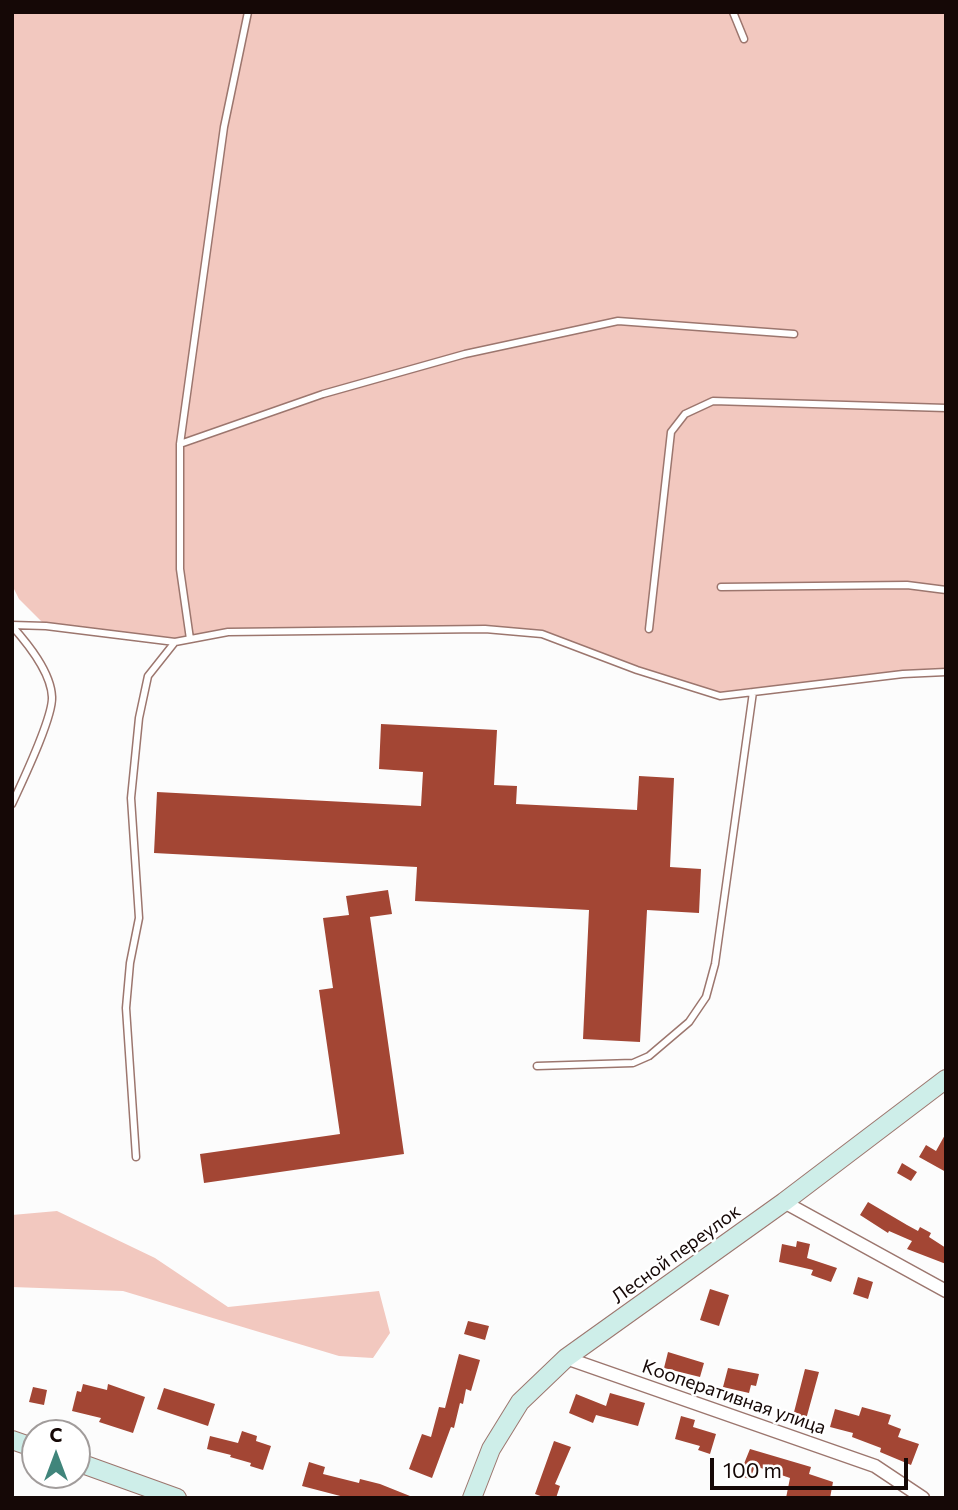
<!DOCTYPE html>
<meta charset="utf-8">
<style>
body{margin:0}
#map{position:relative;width:958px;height:1510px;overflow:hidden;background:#fcfcfc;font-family:Commissioner,sans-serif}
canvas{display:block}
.frame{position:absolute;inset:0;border:14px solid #150806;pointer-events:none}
.north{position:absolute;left:21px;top:1419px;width:70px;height:70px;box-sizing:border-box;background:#fff;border:2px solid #a19c9b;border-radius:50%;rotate:0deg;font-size:19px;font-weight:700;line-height:28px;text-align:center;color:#150806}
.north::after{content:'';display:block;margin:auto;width:24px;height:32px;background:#40857b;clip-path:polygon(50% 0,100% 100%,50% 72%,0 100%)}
.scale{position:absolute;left:710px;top:1458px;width:198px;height:32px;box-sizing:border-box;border:4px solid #150806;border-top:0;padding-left:9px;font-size:21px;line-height:24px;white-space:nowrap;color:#150806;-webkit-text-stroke:5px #fff;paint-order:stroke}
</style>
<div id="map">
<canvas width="958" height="1510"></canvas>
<div class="frame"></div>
<div class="north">С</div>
<div class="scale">100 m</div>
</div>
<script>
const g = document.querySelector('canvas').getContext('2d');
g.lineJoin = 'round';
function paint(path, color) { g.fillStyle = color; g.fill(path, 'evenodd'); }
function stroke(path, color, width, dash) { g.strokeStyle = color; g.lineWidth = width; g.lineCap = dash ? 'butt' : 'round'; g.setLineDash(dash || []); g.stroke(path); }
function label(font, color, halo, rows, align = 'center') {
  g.font = font + ' Commissioner,sans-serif'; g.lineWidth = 5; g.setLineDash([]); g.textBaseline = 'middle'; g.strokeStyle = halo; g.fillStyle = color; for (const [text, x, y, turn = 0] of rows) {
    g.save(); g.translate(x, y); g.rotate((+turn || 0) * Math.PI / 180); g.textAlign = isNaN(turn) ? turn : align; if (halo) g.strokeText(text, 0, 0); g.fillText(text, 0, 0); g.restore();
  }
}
paint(new Path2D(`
 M12 12H946V672L720 696 637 670 542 634 485 629 228 632 175 642 46 626 19 599 12 585Z
 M57 1211 155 1258 228 1307 379 1291 390 1333 373 1358 339 1356 123 1291 12 1287V1215Z`), '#f2c8bf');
paint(new Path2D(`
 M381 724 497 730 494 785 517 786 516 804 637 810 639 776 674 778 670 867 701 869 699 913 647 910 640 1042 583 1039 589 910 415 901 417 867 154 853 157 792 421 806 423 772 379 769Z
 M388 890 392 914 370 917 404 1154 204 1183 200 1154 340 1134 319 990 333 988 323 918 349 915 346 896Z
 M946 1133V1172L919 1157 926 1145 936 1151Z
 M902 1163 917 1172 911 1181 897 1173Z
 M868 1202 907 1225 918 1231 920 1227 931 1233 929 1237 946 1248V1264L907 1249 912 1241 889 1231 888 1233 860 1215Z
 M797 1241 810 1244 807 1258 837 1268 831 1282 811 1275 813 1270 779 1262 782 1244 796 1247Z
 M858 1277 873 1282 868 1299 853 1294Z
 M710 1289 729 1295 719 1326 700 1320Z
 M468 1321 489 1326 485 1340 464 1334Z
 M668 1352 704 1363 700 1377 664 1368Z
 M459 1354 480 1360 471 1391 466 1389 463 1404 460 1403 454 1428 451 1427 432 1478 409 1469 422 1434 431 1437 439 1407 445 1408Z
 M728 1368 759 1374 756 1386 751 1385 749 1393 723 1387Z
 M805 1369 819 1372 805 1423 792 1420Z
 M83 1384 107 1390 108 1384 145 1397 133 1433 99 1422 101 1418 72 1411 77 1391 81 1392Z
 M33 1387 47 1390 44 1405 29 1402Z
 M164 1388 215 1404 208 1426 157 1409Z
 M610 1393 645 1403 638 1426 596 1415 593 1423 569 1413 576 1394 606 1406Z
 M862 1407 891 1415 888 1424 901 1429 898 1437 919 1444 911 1465 880 1452 881 1448 852 1437 853 1433 830 1427 835 1409 859 1416Z
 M681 1416 695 1420 693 1427 716 1434 710 1454 698 1450 700 1446 675 1439Z
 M242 1431 257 1436 256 1441 271 1446 263 1470 250 1466 251 1463 230 1457 231 1455 207 1449 210 1436 238 1443Z
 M554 1441 571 1447 555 1484 560 1486 556 1498H546L535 1494Z
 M750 1449 811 1467 809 1474 833 1482 830 1498H786L790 1478 755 1466 750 1479 739 1476Z
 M309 1462 325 1467 323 1474 359 1483 360 1479 380 1484 415 1498H348L302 1486Z`), '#a34634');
const lane = new Path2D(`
 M733 12 744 39
 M180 444 323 394 465 354 618 321 794 334
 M721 587 907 585 946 590
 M12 625 46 626 175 642
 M12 626C28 644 51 672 52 697 53 718 22 782 12 804
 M649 629 671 432 685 414 713 401 946 408
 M190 639 180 569V444L224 127 248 12
 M537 1066 633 1063 649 1056 689 1022 706 997 715 964 753 692
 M136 1157 126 1008 130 963 139 918 131 798 139 718 148 676 175 642 228 632 485 629 542 634 637 670 720 696 903 674 946 672`);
const street = new Path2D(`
 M784 1202 946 1291
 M566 1358 875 1466 923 1498`);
const secondary = new Path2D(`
 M12 1440 35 1448
 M77 1462 177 1498
 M472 1498 491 1449 520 1402 566 1358 784 1202 946 1079`);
stroke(lane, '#9c766e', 9);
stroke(street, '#9c766e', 15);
stroke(secondary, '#9c766e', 20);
stroke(lane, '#fff', 6);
stroke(street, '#fff', 12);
stroke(secondary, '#ceeee9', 18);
label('19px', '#150806', '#fff', [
 ["Лесной переулок",676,1254,-36],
 ["Кооперативная улица",734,1397,19]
]);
</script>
